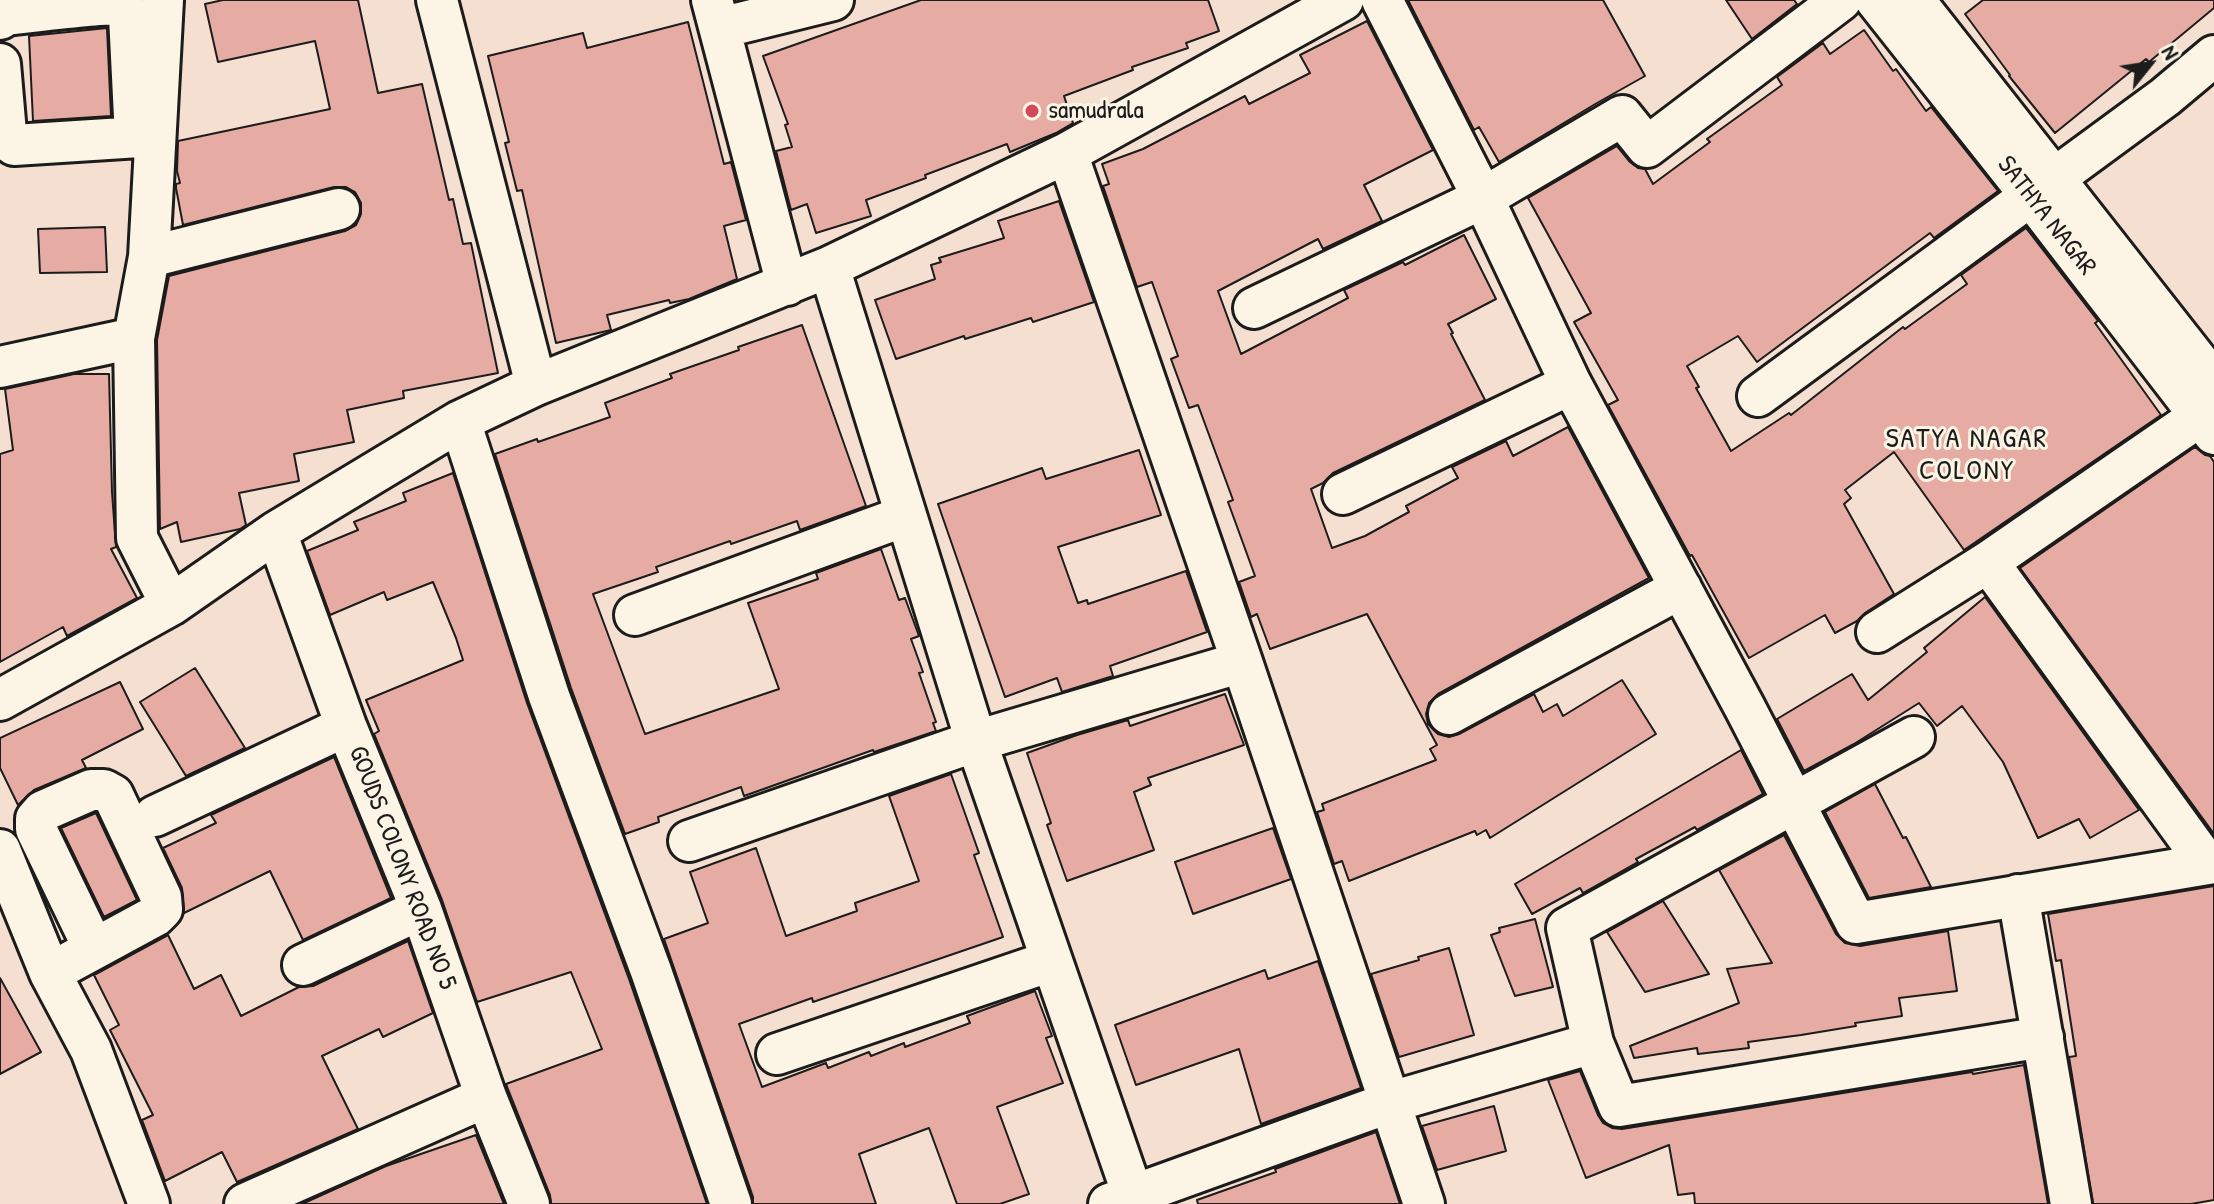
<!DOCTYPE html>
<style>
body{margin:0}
#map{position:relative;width:2214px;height:1204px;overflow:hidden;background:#f5dfd1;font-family:"Patrick Hand",sans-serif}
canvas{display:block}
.north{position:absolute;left:2110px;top:24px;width:80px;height:80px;-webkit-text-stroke:6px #fcf5e5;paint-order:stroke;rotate:60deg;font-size:22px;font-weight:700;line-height:32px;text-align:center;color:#1c1c1c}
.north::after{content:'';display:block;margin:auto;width:28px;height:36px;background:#1c1c1c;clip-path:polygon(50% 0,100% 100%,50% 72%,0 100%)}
</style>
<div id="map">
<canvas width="2214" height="1204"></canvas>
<div class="north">N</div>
</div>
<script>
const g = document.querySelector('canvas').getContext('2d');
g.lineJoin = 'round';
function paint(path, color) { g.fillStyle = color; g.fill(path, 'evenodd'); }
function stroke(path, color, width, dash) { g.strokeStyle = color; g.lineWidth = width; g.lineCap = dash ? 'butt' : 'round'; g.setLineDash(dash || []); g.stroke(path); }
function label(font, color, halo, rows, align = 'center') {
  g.font = font + ' "Patrick Hand",sans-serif'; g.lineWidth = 6; g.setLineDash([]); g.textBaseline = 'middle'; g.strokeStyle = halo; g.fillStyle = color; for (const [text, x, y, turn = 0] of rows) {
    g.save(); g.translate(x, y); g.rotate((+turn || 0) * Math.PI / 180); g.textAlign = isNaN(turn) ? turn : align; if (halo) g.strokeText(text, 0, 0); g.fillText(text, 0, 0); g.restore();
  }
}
const building = new Path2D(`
 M223 0H358L378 93 422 84 449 200 453 199 463 244 471 243 498 373 403 391 404 398 347 410 354 442 294 454 299 481 239 493 246 525 240 529 181 542 177 522 160 529 157 340 169 276 345 231 356 225 361 214V203L355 192 346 187H334L183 225 176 188V184L180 183 177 171 178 141 330 109 315 41 218 62 205 4Z
 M921 0H1208L1219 31 1186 43 1188 48 1132 67 1133 70 1064 96 1073 123 1056 133 1010 152 1007 144 925 175 926 178 866 200 871 216 816 233 807 204 791 210 776 151 792 147 785 125 788 124 763 56Z
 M1408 0H1603L1645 76 1597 103 1499 162 1479 127 1474 130Z
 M1726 0H1794L1797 4 1752 39Z
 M1983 0H2214V8L2149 62 2146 59 2055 133 2009 76 2010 75 1965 14Z
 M1367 21 1433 150 1364 185 1382 221 1323 249 1318 239 1218 291 1241 354 1348 298 1344 290 1403 262 1405 265 1464 235 1496 299 1448 324 1453 333 1451 334 1485 400 1333 473 1323 483 1311 489 1332 548 1365 536 1409 512 1406 506 1458 478 1452 467 1506 441 1513 456 1568 427 1649 578 1438 694 1429 703 1426 714 1428 724 1438 734 1449 737 1459 734 1534 694 1543 712 1557 704 1563 716 1622 680 1656 734 1490 838 1486 830 1477 835 1475 831 1349 881 1342 861 1334 864 1317 812 1324 810 1322 804 1436 760 1430 749 1437 745 1367 614 1270 649 1257 614 1251 617 1239 582 1255 576 1228 502 1233 500 1198 405 1189 408 1171 359 1178 356 1152 282 1137 287 1103 186 1109 184 1102 164 1143 149 1245 96 1249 104 1310 73 1300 55Z
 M688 22 724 164 731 162 746 220 724 226 737 279 689 299 670 303 669 300 607 315 611 330 556 343 522 190 517 191 505 143 509 142 488 56 583 33 587 48Z
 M107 28 111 116 33 121 29 36Z
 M1864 30 1893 71 1896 69 1926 111 1931 107 1998 191 1934 238 1930 233 1757 362 1738 336 1687 366 1699 387 1696 388 1731 451 1789 413 1791 415 1903 327 1905 329 1967 284 1961 275 2026 228 2098 321 2095 323 2161 415 1964 550 1894 452 1845 490 1851 498 1844 504 1894 594 1865 613 1857 621 1835 633 1825 615 1749 658 1692 555 1690 556 1608 405 1618 400 1574 322 1591 313 1528 198 1617 146 1630 162 1638 168 1645 169 1653 184 1710 142 1707 139 1782 85 1777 77 1823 43 1830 54Z
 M1059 201 1094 302 1033 322 1031 318 965 339 964 336 896 359 875 300 935 279 931 265 941 262 939 258 1004 238 998 221Z
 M105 227 107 272 40 273 38 229Z
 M802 325 866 506 800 530 797 521 731 544 730 541 656 567 658 572 593 594 645 734 779 689 748 603 818 579 816 573 881 549 899 600 905 598 919 636 911 639 923 672 919 673 936 722 933 723 936 731 874 752 873 750 744 796 741 787 658 817 659 822 625 834 571 688 495 454 537 439 538 442 610 417 605 403 672 378 670 374 739 350 738 347Z
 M74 374H109L112 492 116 547 111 549 137 598 67 636 63 627 0 662V454L13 450 5 389Z
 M2195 447 2205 455 2210 456 2214 462V834L2020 568Z
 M1139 450 1161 515 1058 547 1078 603 1087 600 1088 604 1186 571 1207 632 1110 666 1113 676 1062 692 1057 678 1005 697 938 504 1042 468 1046 479Z
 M453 473 527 703 629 979 707 1204H551L550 1195 506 1084 602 1049 571 972 477 1002 442 900 374 734 379 731 366 700 463 660 456 638 433 582 387 600 384 592 330 615 307 551 358 530 354 522 406 501 403 493Z
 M1985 597 2139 810 2090 838 2079 819 2038 838 2003 762 1962 706 1937 726 1919 703 1854 744 1804 771 1777 719 1852 674 1868 700 1927 652 1924 648Z
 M195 668 245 748 186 776 140 702Z
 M120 682 143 729 82 760 86 768 34 790 18 805 0 768V738Z
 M1225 694 1244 745 1148 778 1151 785 1134 792 1154 850 1067 881 1047 825 1051 823 1027 753 1077 735 1128 720 1130 726Z
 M1741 750 1763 794 1697 830 1695 827 1636 859 1638 862 1583 893 1580 888 1532 914 1515 884Z
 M334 757 391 898 303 940 270 871 184 913 182 888 163 848 216 823 211 815Z
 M951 774 979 853 974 855 1003 937 813 1002 812 998 739 1024 762 1087 826 1063 828 1068 869 1052 871 1056 904 1043 905 1047 970 1023 967 1016 1035 991 1052 1036 1046 1038 1063 1083 997 1107 1029 1194 1000 1204H957L929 1128 859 1154 876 1204H753V1197L664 939 708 923 690 872 756 848 786 936 857 911 855 903 919 881 889 796Z
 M1875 784 1903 838 1906 837 1931 887 1869 898 1825 812Z
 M96 813 137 900 104 917 61 828Z
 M1273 828 1291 879 1193 914 1175 862Z
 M1784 835 1836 934 1845 943 1860 946 1948 931 1957 991 1899 998 1902 1016 1855 1023 1856 1026 1801 1035 1748 1042 1749 1048 1698 1054 1697 1048 1634 1058 1630 1046 1739 1003 1727 969 1772 963 1719 870Z
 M2214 886V1200L2191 1204H2093L2069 1057 2076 1056 2061 960 2056 961 2048 914Z
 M1663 901 1709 974 1645 992 1607 932Z
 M1535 919 1553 987 1515 996 1491 935 1500 932 1499 928Z
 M168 935 194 989 221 975 241 1016 299 987 313 986 408 941 433 1013 383 1037 379 1029 322 1056 358 1129 237 1182 222 1152 165 1181 142 1120 153 1115 110 1030 119 1025 94 975Z
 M1449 948 1474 1035 1399 1057 1371 974 1419 960 1418 957Z
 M1318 961 1361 1088 1261 1124 1239 1049 1136 1085 1115 1025 1265 970 1268 979Z
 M0 978 41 1052 0 1074Z
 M2024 1065 2048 1204H1695L1694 1193 1678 1195 1669 1145 1586 1178 1548 1080 1580 1071 1598 1115 1603 1123 1612 1128 1622 1129 1972 1072 1973 1074Z
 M1494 1106 1506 1151 1437 1170 1422 1126Z
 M1376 1132 1400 1204H1198L1197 1200 1276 1172 1275 1169Z
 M476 1135 504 1204H302L386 1166Z`);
paint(building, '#e6aca3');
stroke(building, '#1c1c1c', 2);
const minor = new Path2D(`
 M163 0 149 257 134 338 137 538 171 605
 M437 0 536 385
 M712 0 787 285
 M1382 0 1483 198 1571 384 1745 708 1856 923 2214 863
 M1876 0 2031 196 2214 434
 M1914 0 2214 382
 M0 19 6 15C24 13 110 2 121 6 126 9 126 12 129 16L134 117
 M720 28 833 0
 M0 64 6 133 9 141 14 145 155 136
 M1067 153 1242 662 1424 1204
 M149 257 339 209
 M829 267 976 741 1136 1204
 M1254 308 1483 198 1622 116 1647 147 1841 0
 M0 367 134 338
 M1758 396 2165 97 2214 56
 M460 421 549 696 651 971 731 1204
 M1343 494 1571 384
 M276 532 346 726 421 909 486 1097 529 1204
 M1988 562 2207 864
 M635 615 905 516
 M1877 632 1988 562 2200 416 2214 404
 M0 700 171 605 276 532 460 421 536 385 829 267 1067 153 1343 0
 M1449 714 1681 588
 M155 816 346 726
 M689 841 976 741 1242 662
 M0 850 50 973 91 1050 149 1204
 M2018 895 2071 1204
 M303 965 421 909
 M50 973 155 916 162 909 161 897 113 795 104 790H91L43 811 36 819V829L94 949
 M1593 1043 1567 928 1914 737
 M777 1054 1051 961
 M245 1204 486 1097
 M1109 1204 1391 1102 1593 1043 1619 1106 2043 1037`);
stroke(minor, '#1c1c1c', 46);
stroke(minor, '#fcf5e5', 40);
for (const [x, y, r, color] of [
 [1032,111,8,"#d1495b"]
]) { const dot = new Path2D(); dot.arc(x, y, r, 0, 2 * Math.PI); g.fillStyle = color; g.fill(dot); stroke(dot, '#fcf5e5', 3); }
label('26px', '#1c1c1c', '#fcf5e5', [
 ["samudrala",1048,111]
], 'left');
label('26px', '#1c1c1c', '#fcf5e5', [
 ["SATHYA NAGAR",2046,216,52],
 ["GOUDS COLONY ROAD NO 5",402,868,69]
]);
g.letterSpacing = '2px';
label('28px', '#1c1c1c', '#fcf5e5', [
 ["SATYA NAGAR",1967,440],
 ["COLONY",1967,472]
]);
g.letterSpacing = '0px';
</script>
